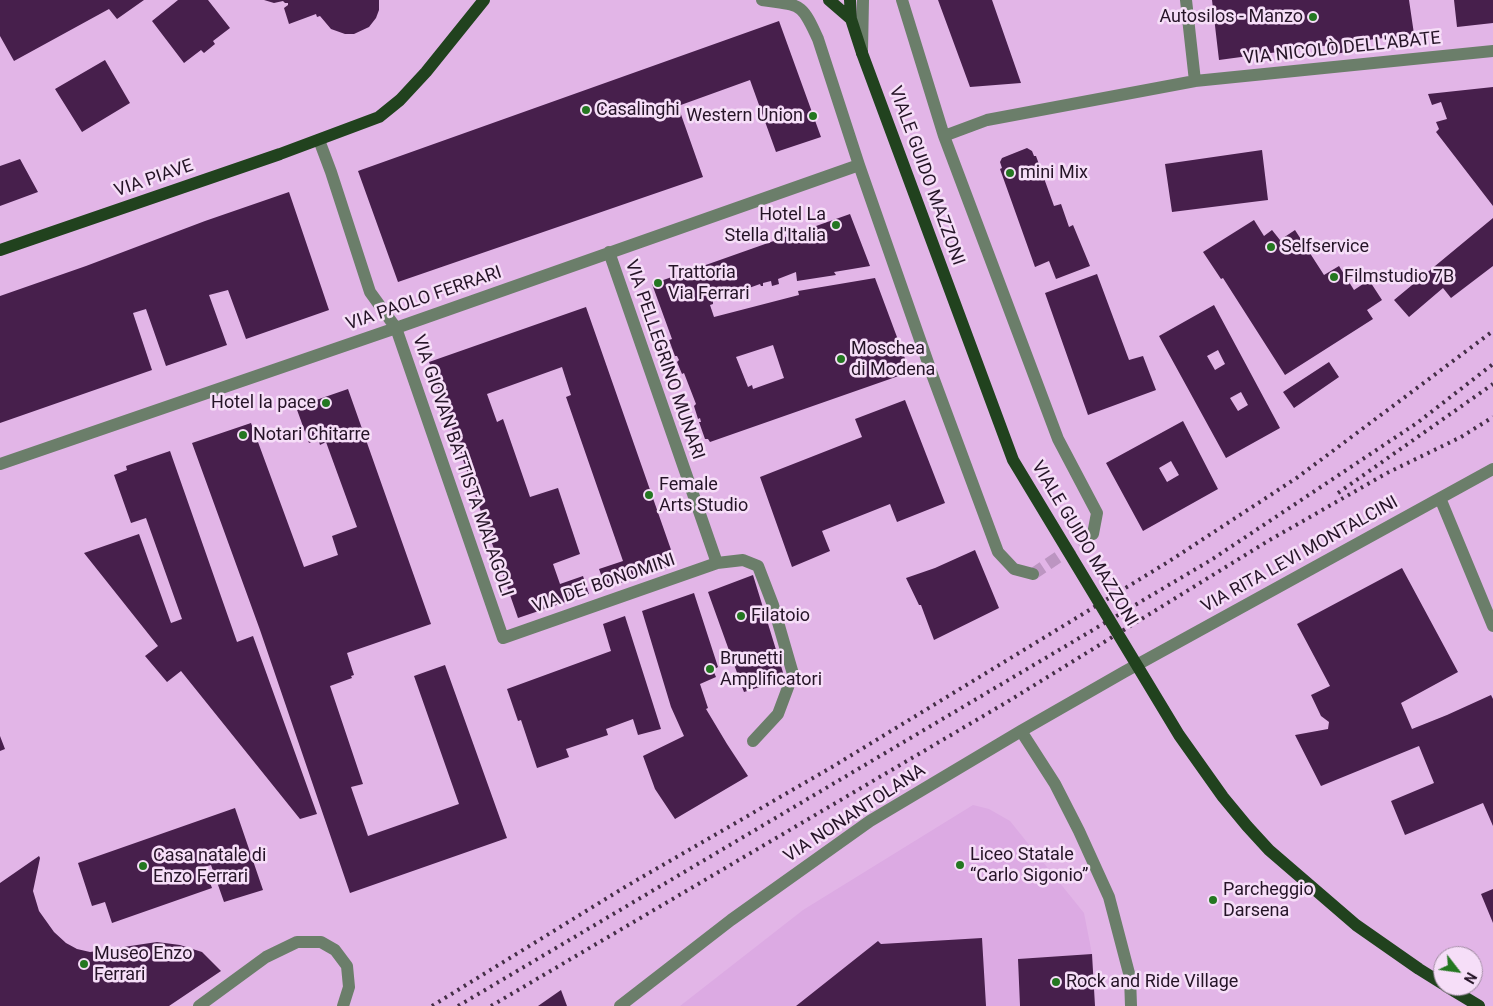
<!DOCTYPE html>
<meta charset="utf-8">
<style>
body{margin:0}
#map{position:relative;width:1493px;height:1006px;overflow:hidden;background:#e2b5e7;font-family:Roboto,sans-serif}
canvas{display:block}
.north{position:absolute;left:1433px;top:946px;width:50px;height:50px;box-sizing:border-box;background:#f6def8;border:1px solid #a28da4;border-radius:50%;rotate:120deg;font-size:14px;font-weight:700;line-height:20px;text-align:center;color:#251427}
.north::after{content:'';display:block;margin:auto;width:18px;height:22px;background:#247721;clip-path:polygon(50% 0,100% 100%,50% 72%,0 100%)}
</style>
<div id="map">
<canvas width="1493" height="1006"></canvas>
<div class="north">N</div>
</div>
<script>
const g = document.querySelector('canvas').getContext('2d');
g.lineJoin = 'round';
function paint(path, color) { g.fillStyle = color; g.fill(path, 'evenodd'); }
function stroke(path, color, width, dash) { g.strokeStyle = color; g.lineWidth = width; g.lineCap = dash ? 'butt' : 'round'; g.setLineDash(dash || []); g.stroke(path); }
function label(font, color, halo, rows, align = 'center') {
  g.font = font + ' Roboto,sans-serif'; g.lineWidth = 5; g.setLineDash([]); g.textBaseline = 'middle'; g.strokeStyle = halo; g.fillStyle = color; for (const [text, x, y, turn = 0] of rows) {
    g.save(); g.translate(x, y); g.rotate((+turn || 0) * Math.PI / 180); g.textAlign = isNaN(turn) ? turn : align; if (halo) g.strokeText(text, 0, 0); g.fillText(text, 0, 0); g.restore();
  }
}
paint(new Path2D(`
 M973 805 989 809 1010 821 1084 913 1092 954 1018 959 1020 1006H680L803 910Z`), '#dcaae3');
paint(new Path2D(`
 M0 0H144L117 19 109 9 14 61 0 36Z
 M178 0H208L230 28 213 41 215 44 204 53 201 50 184 63 152 21Z
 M264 0H379V10L376 18 369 27 354 34H345L331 29 320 16 317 17 316 14 289 24 284 8 288 5V3H285L283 1 274 3Z
 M938 0H992L1021 83 970 87Z
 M1212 0H1409L1414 34 1345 43 1346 52 1331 55 1330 45 1219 60Z
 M1454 0H1493V23L1457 27Z
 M779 21 821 137 776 152 750 80 678 106 703 177 398 282 358 171Z
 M105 60 130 103 82 132 55 89Z
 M1493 87V206L1436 132 1439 129 1436 122 1447 119 1441 102 1432 105 1428 94Z
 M1027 148 1032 151 1034 156H1036L1054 206 1061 204 1069 227 1073 225 1090 266 1056 279 1049 261 1035 267 1000 169 1002 168 1000 162 1002 158Z
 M1262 150 1268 200 1172 212 1165 164Z
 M20 159 38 192 0 206V166Z
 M289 192 329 310 246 339 228 290 209 295 227 345 166 366 146 309 133 313 152 370 0 423V296L86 266 205 221Z
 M850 214 870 266 834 272 836 275 797 281 796 272 778 279 779 284 772 286 771 281 763 283V286H761L760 284 713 301V304L710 305 714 317 799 295 798 291 875 278 910 372 710 442 708 439H705L699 422H701L700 418 698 419 694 406 696 404 684 373 682 374 677 362 679 360 677 356H675L669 340 672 339 652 284ZM773 345 784 378 753 389 752 385 748 387 736 357Z
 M1493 218V266L1451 298 1443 288 1409 317 1394 300Z
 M1254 220 1264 236 1272 230 1280 240 1295 230 1324 275 1339 266 1354 290 1369 280 1382 300 1367 310 1373 319 1285 375 1223 278 1221 279 1203 252Z
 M1097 274 1129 360 1143 356 1156 390 1088 415 1045 293Z
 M1214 305 1280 428 1226 458 1159 336ZM1218 350 1225 364 1215 370 1207 356ZM1241 392 1248 405 1238 411 1230 398Z
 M586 307 676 564 606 588 599 569 623 561 566 397 571 395 562 367 487 394 497 422 503 419 530 497 558 488 580 554 553 564 560 584 583 576 589 594 518 618 429 362Z
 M1329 362 1339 377 1294 408 1283 392Z
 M348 389 431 624 347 653 354 675 351 676 352 678 330 686 363 784 351 787 368 836 459 804 414 676 445 665 507 838 350 893 260 630 192 443 251 423 304 567 338 555 332 536 357 527 326 442 320 445 318 439 309 443 296 407Z
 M905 400 945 503 897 522 890 504 822 531 830 551 792 567 760 477 862 437 855 419Z
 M1183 421 1218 489 1143 531 1106 463ZM1171 461 1179 475 1167 482 1159 468Z
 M170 451 237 642 253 636 317 814 300 819 181 671 167 682 145 656 158 646 84 553 139 534 171 623 182 619 146 518 131 523 114 475 127 470 126 466Z
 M975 550 999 608 934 640 921 605H919L906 578 935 568Z
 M1402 568 1458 672 1401 703 1412 729 1447 715 1491 695 1493 699V826L1483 803 1405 835 1391 801 1434 783 1419 746 1321 786 1295 735 1328 729 1329 722 1321 716 1311 695 1330 686 1297 624Z
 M753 575 785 679 744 692 708 592Z
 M694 593 718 667 713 670 716 677 700 684 708 708 706 709 727 744 748 776 675 819 655 789 643 756 684 736 671 707 642 611Z
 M625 616 661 729 638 735 633 719 606 729 608 735 566 749 569 757 537 768 521 720 518 721 507 689 611 651 603 624Z
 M0 736 5 749 0 751Z
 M235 808 263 890 224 902 211 865 204 867 212 888 112 923 105 902 92 906 78 863Z
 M39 856 40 858 33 891 39 911 54 932 66 943 77 949 90 952 157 942 180 945 202 952 221 971 169 1006H0V883Z
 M1493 889V923L1481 894Z
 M982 938 986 1006H796L878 941 881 944Z
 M1092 954 1095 1006H1020L1018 959Z
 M561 990 567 1006H538Z`), '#471f4c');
stroke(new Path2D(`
 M1033 574 1093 534`), '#bc95c1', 12, [12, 6]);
stroke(new Path2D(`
 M762 0C801 6 801 1 818 39L859 165 933 377 998 552 1014 569 1033 574
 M902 0 944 136 1058 439 1097 513 1093 534
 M1186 0 1195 81
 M862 51 863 0
 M944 136 987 120 1195 81 1493 51
 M319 140 331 172 370 292 396 328 503 638 717 563 743 560 758 566 773 605 793 674 778 714 753 741
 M609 252 717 563
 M0 464 396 328 859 165
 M1440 498 1493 626
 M1021 731 1055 784 1079 831 1109 897 1130 977 1131 1006
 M199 1006 266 957 297 942H321L335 950 347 966 349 987 343 1006
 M620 1006 731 920 870 821 1021 731 1124 672 1493 469`), '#6b7e6a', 12);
stroke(new Path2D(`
 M829 0 851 19
 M850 0 851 19 862 53
 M0 250 280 154 379 117 400 100 426 72 484 0
 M1446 986 1479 1006`), '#21421e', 12);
stroke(new Path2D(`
 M1338 493 1493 384
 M432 1006 625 887 832 767 1168 562 1298 477 1493 331
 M458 1006 1211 560 1417 423 1493 364
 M491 1006 1007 702 1268 541 1387 473 1461 437 1493 417`), '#442e46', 4, [2.5, 5]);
stroke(new Path2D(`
 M862 53 1013 460 1179 735 1223 797 1247 826 1269 850 1356 925 1419 969 1443 984`), '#21421e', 12);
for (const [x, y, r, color] of [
 [1313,17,5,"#247721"],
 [586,110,5,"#247721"],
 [813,116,5,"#247721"],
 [1010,173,5,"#247721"],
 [836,225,5,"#247721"],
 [1271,247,5,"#247721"],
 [1334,277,5,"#247721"],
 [658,283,5,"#247721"],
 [841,359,5,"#247721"],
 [326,403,5,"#247721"],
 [243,435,5,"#247721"],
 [649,495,5,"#247721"],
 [741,616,5,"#247721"],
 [710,669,5,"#247721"],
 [960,865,5,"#247721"],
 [143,866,5,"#247721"],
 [1213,900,5,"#247721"],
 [84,964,5,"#247721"],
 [1056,982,5,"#247721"]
]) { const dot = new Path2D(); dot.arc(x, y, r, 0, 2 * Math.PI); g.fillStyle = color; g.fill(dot); stroke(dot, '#f6def8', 2); }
label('18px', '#251427', '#f6def8', [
 ["Autosilos - Manzo",1303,17,"right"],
 ["Casalinghi",596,110],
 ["Western Union",803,116,"right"],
 ["mini Mix",1020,173],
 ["Hotel La",826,215,"right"],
 ["Stella d'Italia",826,236,"right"],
 ["Selfservice",1281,247],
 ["Trattoria",668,273],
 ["Via Ferrari",668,294],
 ["Filmstudio 7B",1344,277],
 ["Moschea",851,349],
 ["di Modena",851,370],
 ["Hotel la pace",316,403,"right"],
 ["Notari Chitarre",253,435],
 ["Female",659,485],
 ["Arts Studio",659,506],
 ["Filatoio",751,616],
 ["Brunetti",720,659],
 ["Amplificatori",720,680],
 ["Liceo Statale",970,855],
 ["“Carlo Sigonio”",970,876],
 ["Casa natale di",153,856],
 ["Enzo Ferrari",153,877],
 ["Parcheggio",1223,890],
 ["Darsena",1223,911],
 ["Museo Enzo",94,954],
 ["Ferrari",94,975],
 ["Rock and Ride Village",1066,982]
], 'left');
label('18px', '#251427', '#f6def8', [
 ["VIA NICOLÒ DELL'ABATE",1342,49,-6],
 ["VIALE GUIDO MAZZONI",926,176,70],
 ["VIA PIAVE",154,179,-19],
 ["VIA PAOLO FERRARI",424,299,-19],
 ["VIA PELLEGRINO MUNARI",664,360,71],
 ["VIA GIOVAN BATTISTA MALAGOLI",462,466,71],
 ["VIALE GUIDO MAZZONI",1084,544,59],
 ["VIA RITA LEVI MONTALCINI",1300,555,-29],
 ["VIA DE' BONOMINI",604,584,-19],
 ["VIA NONANTOLANA",855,814,-33]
]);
</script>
